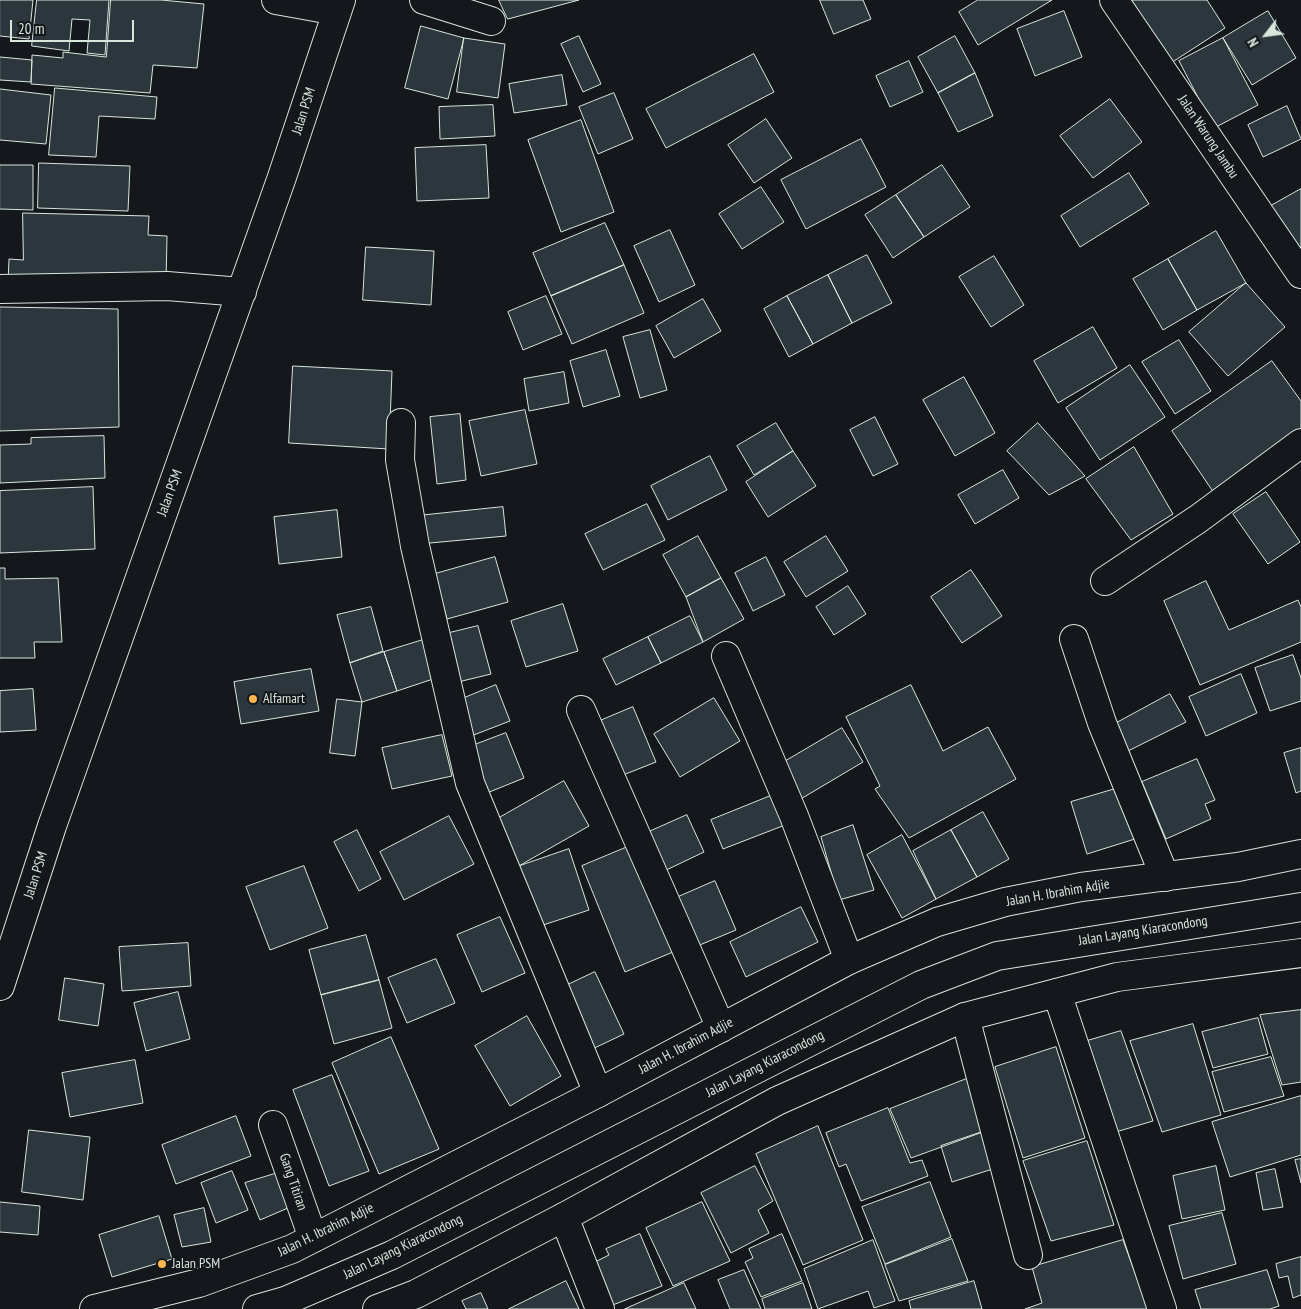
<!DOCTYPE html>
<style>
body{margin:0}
#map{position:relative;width:1301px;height:1309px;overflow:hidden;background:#14181c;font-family:"PT Sans Narrow",sans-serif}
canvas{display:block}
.north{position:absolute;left:1241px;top:10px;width:50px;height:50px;-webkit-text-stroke:4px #14181c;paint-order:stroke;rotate:240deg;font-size:14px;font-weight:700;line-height:20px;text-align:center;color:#d8e6dc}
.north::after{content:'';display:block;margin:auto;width:18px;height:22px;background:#d8e6dc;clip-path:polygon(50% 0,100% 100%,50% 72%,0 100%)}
.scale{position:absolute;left:10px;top:20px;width:124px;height:22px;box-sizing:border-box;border:2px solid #d8e6dc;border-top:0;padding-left:6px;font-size:15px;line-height:18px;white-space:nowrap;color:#d8e6dc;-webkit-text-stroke:4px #14181c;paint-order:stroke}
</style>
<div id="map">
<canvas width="1301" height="1309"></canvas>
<div class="north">N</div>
<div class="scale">20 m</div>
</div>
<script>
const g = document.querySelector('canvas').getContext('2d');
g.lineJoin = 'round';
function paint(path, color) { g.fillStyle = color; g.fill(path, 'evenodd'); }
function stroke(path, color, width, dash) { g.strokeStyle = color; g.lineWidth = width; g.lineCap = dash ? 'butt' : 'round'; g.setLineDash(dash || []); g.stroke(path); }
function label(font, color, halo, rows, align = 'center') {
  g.font = font + ' "PT Sans Narrow",sans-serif'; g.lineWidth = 4; g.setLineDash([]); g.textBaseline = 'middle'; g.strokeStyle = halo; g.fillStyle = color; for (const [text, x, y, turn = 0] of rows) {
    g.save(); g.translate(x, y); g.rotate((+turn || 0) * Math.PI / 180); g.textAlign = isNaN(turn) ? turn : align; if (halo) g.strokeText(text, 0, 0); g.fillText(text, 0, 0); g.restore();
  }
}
const building = new Path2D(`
 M0 0H33L29 39 0 36Z
 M37 0H109L105 55 87 53 90 20 72 19 69 51 32 46Z
 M111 0H161L204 4 197 68 153 65 150 93 31 84 32 55 63 58V52L106 57Z
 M499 0H579L508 19Z
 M820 0H863L871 19 834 34Z
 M978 0H1052L978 45 959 12Z
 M1132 0H1207L1225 28 1171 63Z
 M1064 11 1082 57 1035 76 1017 29Z
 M1268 11 1296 58 1252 85 1223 38Z
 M421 26 464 38 448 99 405 88Z
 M579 36 601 84 583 92 561 44Z
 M955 36 975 73 938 93 918 57Z
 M464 38 505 44 498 98 457 92Z
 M1223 38 1258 105 1214 128 1179 61Z
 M754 54 774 92 666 148 646 109Z
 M0 57 32 60 31 82 0 80Z
 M909 61 923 92 890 107 876 76Z
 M975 73 993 116 958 132 938 93Z
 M562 75 567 105 514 113 509 84Z
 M55 88 157 97 155 119 99 116 96 157 49 155Z
 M0 89 51 95 46 144 0 140Z
 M614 93 633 139 598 154 579 107Z
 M1110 99 1142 142 1093 178 1060 136Z
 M493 105 495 136 440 139 439 107Z
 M1287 106 1301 139 1263 157 1248 125Z
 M766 119 792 158 754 183 728 145Z
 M581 120 614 212 561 232 528 140Z
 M861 139 886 187 806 229 781 180Z
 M486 145 489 198 417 201 415 148Z
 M39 163 130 166 128 211 38 208Z
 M0 165H33V210L0 209Z
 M942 165 970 207 924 237 896 195Z
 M1129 173 1149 204 1080 247 1061 216Z
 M761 187 784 222 742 249 719 214Z
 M1301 189V247L1294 251 1269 207Z
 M896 195 924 237 893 258 865 215Z
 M23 213 149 216 148 235 167 236 166 284 8 283 9 259 23 260Z
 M605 223 624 265 551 296 533 253Z
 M670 230 695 285 659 302 634 246Z
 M1216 231 1246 283 1197 310 1168 259Z
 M366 247 434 251 431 305 363 300Z
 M867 255 892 303 852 323 828 275Z
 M994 256 1024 305 991 327 959 277Z
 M1168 259 1197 310 1163 330 1133 279Z
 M624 265 644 313 572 344 551 296Z
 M828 275 852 323 813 344 787 296Z
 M1246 283 1285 327 1228 376 1189 332Z
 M546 296 562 334 523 350 508 312Z
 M787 296 813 344 789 357 764 309Z
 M703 299 721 331 674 358 656 326Z
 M0 307 118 309 119 427 0 431Z
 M1093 327 1117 368 1058 403 1034 361Z
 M650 330 667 390 640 398 623 337Z
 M1179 340 1211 391 1175 414 1142 362Z
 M606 350 620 396 583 407 570 361Z
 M1272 361 1301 401V432L1214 493 1172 431Z
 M1130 365 1165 417 1100 460 1066 408Z
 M293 366 392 371 389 449 289 443Z
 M564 372 569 403 529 411 524 379Z
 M964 377 995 433 955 456 923 400Z
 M525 410 537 464 481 476 469 421Z
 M460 414 466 480 437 484 430 417Z
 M875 417 898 464 873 476 850 430Z
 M776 423 793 451 754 475 737 446Z
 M1038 423 1085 476 1049 495 1007 451Z
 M104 436 105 478 0 483V445L31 444V438Z
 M1134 447 1173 514 1131 540 1086 479Z
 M793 451 816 486 768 517 746 482Z
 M710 456 727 490 668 520 651 486Z
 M1003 470 1019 498 975 524 958 495Z
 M93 487 95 549 0 553V491Z
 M1266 492 1300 542 1268 564 1233 514Z
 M647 504 665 540 603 570 585 534Z
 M503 507 506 536 419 544 417 516Z
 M337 510 342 557 279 564 274 517Z
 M698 536 721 578 686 597 663 555Z
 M826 536 848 571 806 597 784 562Z
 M495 557 508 602 447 619 435 574Z
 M766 557 785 595 753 611 735 573Z
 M0 568H5V579L58 578 62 642H34L35 658H0Z
 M971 570 1002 616 962 643 931 597Z
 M721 578 744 619 703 642 686 597Z
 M1206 581 1229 630 1298 600 1301 607V642L1200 685 1164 601Z
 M848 586 866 614 834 635 816 607Z
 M563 604 578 651 526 667 511 621Z
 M371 607 383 651 350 663 337 615Z
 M690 616 703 642 661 663 648 637Z
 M478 626 491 674 454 683 441 635Z
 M648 637 661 663 616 685 603 659Z
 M423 640 436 678 397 691 384 652Z
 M384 652 397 691 362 702 350 663Z
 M1293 655 1301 678V701L1270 711 1255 668Z
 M311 669 319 711 241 724 234 682Z
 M1241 674 1257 713 1206 736 1189 697Z
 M496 685 510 721 471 736 457 701Z
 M911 685 943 751 988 727 1016 779 909 838 875 789 880 786 846 717Z
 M33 689 36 730 0 732V691Z
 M1170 694 1186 722 1124 753 1111 726Z
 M714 698 740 741 680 777 654 734Z
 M337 699 362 702 355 756 330 753Z
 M633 707 656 762 618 777 595 723Z
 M842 728 863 762 799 800 779 765Z
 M506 733 524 778 482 795 464 749Z
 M442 735 452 776 392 789 382 748Z
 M1301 748V791L1296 793 1284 753Z
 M1197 759 1215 800 1205 804 1211 819 1166 839 1142 782Z
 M564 781 589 826 517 867 492 822Z
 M1122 787 1138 838 1087 854 1071 802Z
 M773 795 785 825 723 849 711 820Z
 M983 812 1009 859 977 877 951 830Z
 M687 815 704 852 660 873 642 835Z
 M449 816 474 864 404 900 380 852Z
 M853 825 874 890 839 900 821 837Z
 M357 830 381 879 359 891 334 842Z
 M951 830 977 877 936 899 913 851Z
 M902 835 936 899 902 918 867 855Z
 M630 846 673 952 625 972 582 866Z
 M569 849 589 910 537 927 517 867Z
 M304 866 328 928 270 950 246 887Z
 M715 881 736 930 690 949 669 901Z
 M801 907 818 942 746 977 730 942Z
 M500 917 525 973 482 992 457 935Z
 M366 935 379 980 321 995 309 950Z
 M188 943 191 986 122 991 119 947Z
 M436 959 455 1003 407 1023 388 978Z
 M595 972 624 1034 586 1052 557 990Z
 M65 978 104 984 98 1026 59 1020Z
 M379 980 392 1028 334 1044 321 995Z
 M178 992 190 1039 146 1051 134 1003Z
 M1301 1010V1082L1282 1085 1260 1015Z
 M527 1016 561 1076 510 1106 475 1046Z
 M1258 1018 1268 1054 1213 1068 1202 1032Z
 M1193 1024 1221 1115 1162 1132 1130 1041Z
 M1121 1031 1153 1121 1109 1134 1077 1044Z
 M391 1037 439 1149 379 1174 332 1063Z
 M1056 1047 1085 1138 1023 1158 995 1067Z
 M1271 1057 1284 1096 1224 1112 1212 1072Z
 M135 1060 143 1103 70 1117 62 1073Z
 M332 1075 369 1171 329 1186 293 1090Z
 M974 1076 991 1129 911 1158 890 1109Z
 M1301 1096V1155L1230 1177 1212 1122Z
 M888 1108 910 1163 922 1160 928 1176 861 1201 846 1164 839 1167 826 1133Z
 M236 1116 251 1156 176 1184 162 1145Z
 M818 1126 863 1240 803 1265 756 1154Z
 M991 1129 1002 1166 952 1182 941 1146Z
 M29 1130 90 1137 83 1200 22 1192Z
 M1087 1141 1114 1225 1051 1241 1023 1161Z
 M1301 1159V1183L1295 1160Z
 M755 1166 773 1201 758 1210 769 1233 731 1253 701 1193Z
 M1216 1166 1225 1210 1182 1219 1173 1176Z
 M1275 1169 1283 1207 1263 1210 1256 1173Z
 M232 1171 248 1210 216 1223 201 1183Z
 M281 1172 295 1205 260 1220 245 1183Z
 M930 1182 951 1237 885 1264 862 1207Z
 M0 1202 40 1206 38 1235 0 1232Z
 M702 1202 730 1261 673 1286 646 1228Z
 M204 1208 211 1242 182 1247 174 1215Z
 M1222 1213 1236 1264 1183 1279 1169 1226Z
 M159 1216 172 1259 112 1277 99 1235Z
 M640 1234 662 1286 610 1306 591 1264 609 1255 606 1249Z
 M782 1234 802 1281 761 1297 745 1262 753 1258 749 1249Z
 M952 1239 968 1281 899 1301 885 1265Z
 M873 1240 895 1301 874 1308 868 1291 818 1309 804 1269Z
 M1123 1240 1148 1309H1025L1042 1303 1032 1267Z
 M1301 1257V1295L1293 1298 1288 1276 1279 1278 1276 1264Z
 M744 1270 761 1309H730L718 1280Z
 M1267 1270 1279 1306 1270 1309H1201L1195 1290Z
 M566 1281 579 1309H509Z
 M974 1281 982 1309H911L909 1301Z
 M684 1283 696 1309H625Z
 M803 1283 812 1309H765L762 1299Z
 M481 1293 488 1309H466L462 1301Z`);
paint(building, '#2c363c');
stroke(building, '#d8e6dc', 1);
const street = new Path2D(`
 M276 0 337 11
 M424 0 491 21
 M1114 0 1301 274
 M0 289 167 286 242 292
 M401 423 400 460 415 546 470 783 598 1093
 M1105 581 1198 519 1301 443
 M1074 639 1102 723 1165 877
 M726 656 794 816 849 960
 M581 710 721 1028
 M0 986 52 826 282 177 341 0
 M1057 993 1162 1309
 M965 1017 1028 1255
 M273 1125 313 1238
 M564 1217 600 1309`);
const primary = new Path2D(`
 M94 1309 199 1283 292 1249 598 1093 849 960 937 922 1005 902 1081 887 1238 867 1301 854
 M257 1309 285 1301 392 1255 921 985 997 956 1301 907
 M377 1309 416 1294 564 1217 777 1101 965 1017 1117 977 1301 953`);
stroke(street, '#d8e6dc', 30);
stroke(primary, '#d8e6dc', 30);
stroke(street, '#14181c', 28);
stroke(primary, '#14181c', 28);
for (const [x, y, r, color] of [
 [253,699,5,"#ffb74d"],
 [162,1264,5,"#ffb74d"]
]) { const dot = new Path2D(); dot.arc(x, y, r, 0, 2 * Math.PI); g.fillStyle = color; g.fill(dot); stroke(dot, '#14181c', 2); }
label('14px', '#d8e6dc', '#14181c', [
 ["Jalan PSM",304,111,-72],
 ["Jalan Warung Jambu",1208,137,56],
 ["Jalan PSM",170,493,-70],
 ["Jalan PSM",36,875,-72],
 ["Jalan H. Ibrahim Adjie",1058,893,-10],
 ["Jalan Layang Kiaracondong",1143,931,-9],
 ["Jalan H. Ibrahim Adjie",686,1046,-28],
 ["Jalan Layang Kiaracondong",765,1064,-27],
 ["Gang Titiran",293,1182,71],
 ["Jalan H. Ibrahim Adjie",326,1230,-26],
 ["Jalan Layang Kiaracondong",403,1247,-26]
]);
label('14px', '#d8e6dc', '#14181c', [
 ["Alfamart",263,699],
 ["Jalan PSM",172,1264]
], 'left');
</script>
